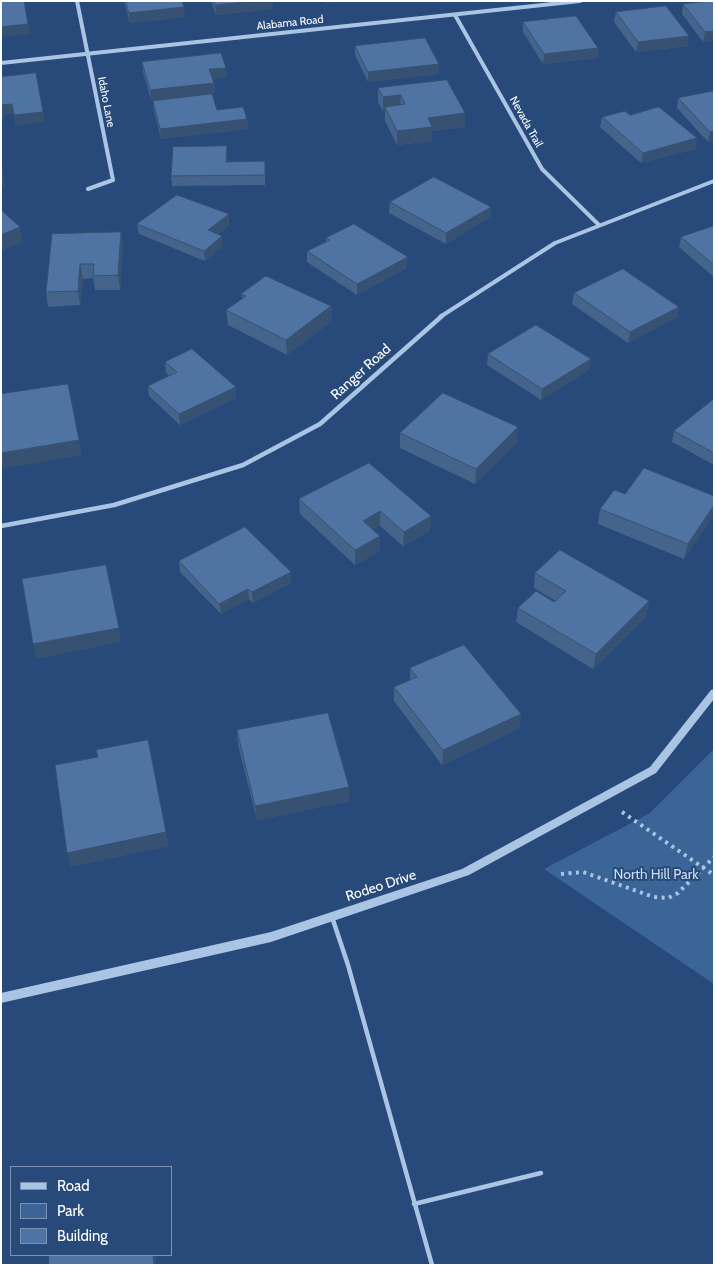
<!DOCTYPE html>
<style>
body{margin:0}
#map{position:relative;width:715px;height:1266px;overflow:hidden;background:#274a7a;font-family:Cabin,sans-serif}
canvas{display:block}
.frame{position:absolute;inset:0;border:2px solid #fff;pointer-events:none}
.legend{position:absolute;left:10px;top:1166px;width:162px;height:90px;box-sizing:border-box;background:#274a7a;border:1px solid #7d92af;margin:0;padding:6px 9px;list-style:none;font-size:15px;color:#fff}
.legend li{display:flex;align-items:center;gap:10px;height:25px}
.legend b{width:25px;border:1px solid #7d92af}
</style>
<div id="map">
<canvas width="715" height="1266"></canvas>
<div class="frame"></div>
<ul class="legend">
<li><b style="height:6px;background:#aac4e3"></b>Road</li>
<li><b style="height:14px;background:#3b6497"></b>Park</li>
<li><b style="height:14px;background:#4f74a3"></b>Building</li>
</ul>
</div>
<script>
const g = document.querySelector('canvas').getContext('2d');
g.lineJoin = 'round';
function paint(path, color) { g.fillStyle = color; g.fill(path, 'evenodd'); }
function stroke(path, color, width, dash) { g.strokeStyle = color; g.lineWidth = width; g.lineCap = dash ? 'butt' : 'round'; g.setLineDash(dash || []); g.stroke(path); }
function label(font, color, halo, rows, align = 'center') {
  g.font = font + ' Cabin,sans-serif'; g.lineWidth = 4; g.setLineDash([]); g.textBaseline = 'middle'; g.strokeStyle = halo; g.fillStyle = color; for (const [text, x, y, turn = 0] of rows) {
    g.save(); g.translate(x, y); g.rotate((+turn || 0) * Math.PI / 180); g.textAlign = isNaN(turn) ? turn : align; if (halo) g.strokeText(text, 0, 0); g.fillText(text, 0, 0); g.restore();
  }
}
paint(new Path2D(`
 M714 749V984L544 869 650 813Z`), '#3b6497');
stroke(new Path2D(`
 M622 812 714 875
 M561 874 583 872 654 897 668 898 678 893 714 857`), '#aac4e3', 4, [3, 4.5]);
stroke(new Path2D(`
 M332 917 348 965 432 1265
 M414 1204 541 1173`), '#aac4e3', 4.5);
stroke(new Path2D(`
 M77 1 113 180 88 189
 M455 15 542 169 599 225
 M1 63 580 1
 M440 317 555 243 714 181`), '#aac4e3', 4);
stroke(new Path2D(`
 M1 526 114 505 243 465 320 424 442 316`), '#aac4e3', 4.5);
paint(new Path2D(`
 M714 689V699L656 773 469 875 271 942 1 1003V993L271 932 462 869 650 767 711 690Z`), '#aac4e3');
paint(new Path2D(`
 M124 1H182L185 17 130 23Z
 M211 1H273V9L216 15Z
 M714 1 703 42 682 14 683 4Z
 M616 12 688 46 636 52 614 22Z
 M523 22 598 48 597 58 543 64 523 32Z
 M355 46 439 74 368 82 355 55Z
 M142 62 227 77 212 79 214 83 215 93 151 100 143 72Z
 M447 80 465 127 432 131V141L397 145 385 121V111H383L378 102V88Z
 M714 91V141L708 142 677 108 678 98Z
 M153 101 217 110 247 119 248 129 161 139 154 111Z
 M630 115 697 138 695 149 641 163 600 127 602 117Z
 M227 146V162L265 161V185L172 186 171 176Z
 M390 202 491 207 490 217 446 244 389 213Z
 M229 214V225L218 234 223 246 205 261 139 234 137 224Z
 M714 226V277L679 247 681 237Z
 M121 232 123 246 120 290H95L93 278 83 279 80 305 48 307 46 292Z
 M326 238 407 268 357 295 307 262V251L326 242Z
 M574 293 679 307 677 317 628 343 572 304Z
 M241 294 331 306 332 321 287 355 228 325 226 310 242 299Z
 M488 354 591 359 589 370 541 400 487 365Z
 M165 362 236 387V398L180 425 149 396 148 386 169 376 166 373Z
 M714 399V465L672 442 674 431Z
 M400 433 517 442 475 484 400 448Z
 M714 496V515L684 559 598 524 600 509Z
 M299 499 431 516 430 531 403 546 380 526 373 530 380 551 355 565 300 514Z
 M179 561 291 583 253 603 249 599 221 614 180 572Z
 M535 573 649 601 646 616 593 669 516 622 518 608 554 602 556 601 534 588Z
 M410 668 521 714 519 729 442 765 394 701V687L410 680Z
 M237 730 350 801 257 820 238 745Z`), '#44648c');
paint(new Path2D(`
 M255 1H273V9L216 15 215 5Z
 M324 1H352L324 4Z
 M184 7 185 17 130 23 129 13Z
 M28 24 30 34 1 37V27Z
 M714 31V41L703 42 705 32Z
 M689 36 688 46 636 52 638 42Z
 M598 48 597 58 543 64 544 54Z
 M439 64V74L368 82V72Z
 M226 68 227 77 210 79 209 69Z
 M214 83 215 93 151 100 150 90Z
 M401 95 400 109 385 107V111H383V97Z
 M12 104 14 114 4 115V119H1L2 105Z
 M43 112 45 122 15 126 14 115Z
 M465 113V127L432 131V141L397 145V131L428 118Z
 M247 119 248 129 161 139 160 129Z
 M714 131V141L708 142 710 132Z
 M697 138 695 149 641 163 643 153Z
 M1 157 5 187H1Z
 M491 207 490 217 446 244V233Z
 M229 214V225L209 241 208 230Z
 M20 227 23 242 1 251V235Z
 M121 232 123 246 120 290 118 275Z
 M222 236 223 246 205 261 204 251Z
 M408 257 407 268 357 295V284Z
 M80 264 83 279 80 305 78 291Z
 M331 306 332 321 287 355 286 340Z
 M679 307 677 317 628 343 630 332Z
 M591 359 589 370 541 400 542 389Z
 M236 387V398L180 425 179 414Z
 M518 427 517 442 475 484 476 469Z
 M79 440 82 455 3 469 1 459V453Z
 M714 505V515L684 559 688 544Z
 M380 511V526L363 536V521Z
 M431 516 430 531 403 546 404 532Z
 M380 536V551L355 565V550Z
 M291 572V583L253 603 252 592Z
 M248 589 249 599 221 614 219 604Z
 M649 601 646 616 593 669 596 654Z
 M119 628 121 642 36 659 33 644Z
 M521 714 519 729 442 765 443 750Z
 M349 787 350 801 257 820 255 806Z
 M166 832 169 846 71 867 67 853Z
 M153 1255H156V1265H154Z`), '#375172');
const building = new Path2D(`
 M1 1H24L28 24 1 27Z
 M126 1H182L184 7 129 13Z
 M214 1H255L215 5Z
 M714 1V31L705 32 683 4Z
 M666 6 689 36 638 42 616 12Z
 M576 16 598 48 544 54 523 22Z
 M425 38 439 64 368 72 355 46Z
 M221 53 226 68 209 69 214 83 150 90 142 62Z
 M36 73 43 112 14 115 12 104 2 105 3 109H1V77Z
 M447 80 465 113 428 118 432 127 397 131 385 107 405 104 401 95 383 97 378 88Z
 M714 91V131L710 132 678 98Z
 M212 94 217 110 243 107 247 119 160 129 153 101Z
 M659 107 697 138 643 153 602 117 625 111 630 115Z
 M227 146 226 162 265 161V175L171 176 173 147Z
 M1 163 3 177H1Z
 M434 177 491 207 446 233 390 202Z
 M177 195 229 214 208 230 222 236 204 251 137 224Z
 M1 210 20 227 1 235Z
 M354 224 408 257 357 284 307 251 330 240 326 238Z
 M714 226V265L681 237Z
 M121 232 118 275 93 276 94 264H80L78 291 46 292 52 234Z
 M623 269 679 307 630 332 574 293Z
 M266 276 331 306 286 340 226 310 246 296 241 294Z
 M536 325 591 359 542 389 488 354Z
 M192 349 236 387 179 414 148 386 177 372 165 362Z
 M68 384 79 440 1 453V394Z
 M443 393 518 427 476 469 400 433Z
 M714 399V453L674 431Z
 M369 463 431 516 404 532 380 511 363 521 380 536 355 550 299 499Z
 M644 468 714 496V505L688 544 600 509 614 490 625 494Z
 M245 527 291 572 252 592 248 589 219 604 179 561Z
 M560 550 649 601 596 654 518 608 536 591 554 602 566 591 535 573Z
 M106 565 119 628 33 644 22 579Z
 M464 645 521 714 443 750 394 687 417 677 410 668Z
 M328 713 349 787 255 806 237 730Z
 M148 740 166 832 67 853 55 765 98 757 96 750Z
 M49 1255H153L154 1265H49Z`);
paint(building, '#4f74a3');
stroke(building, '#375172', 1);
label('11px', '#fff', '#274a7a', [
 ["Alabama Road",290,23,-6],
 ["Idaho Lane",106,102,79],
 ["Nevada Trail",526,122,61]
]);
label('14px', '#fff', '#274a7a', [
 ["Ranger Road",361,372,-42],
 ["Rodeo Drive",381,886,-18]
]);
label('14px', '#ccdef3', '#274a7a', [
 ["North Hill Park",656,875]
]);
</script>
